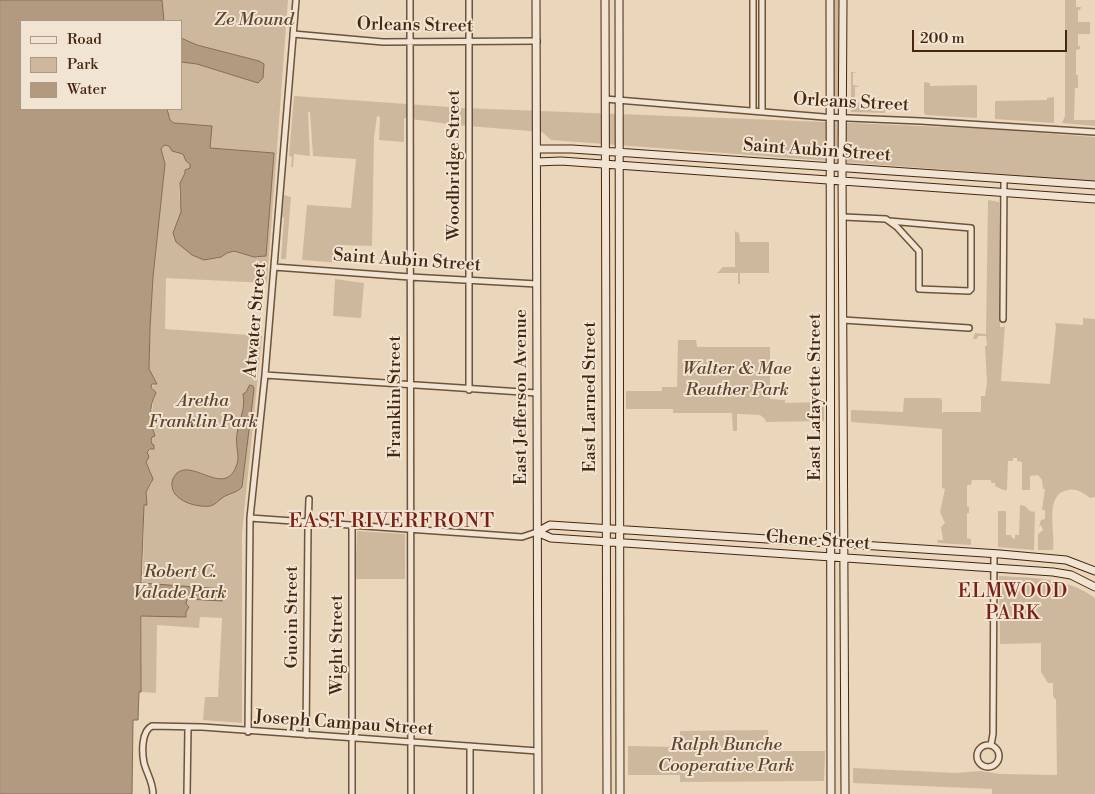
<!DOCTYPE html>
<style>
body{margin:0}
#map{position:relative;width:1095px;height:794px;overflow:hidden;background:#ead6ba;font-family:"Libre Bodoni",serif}
canvas{display:block}
.legend{position:absolute;left:20px;top:20px;width:162px;height:90px;box-sizing:border-box;background:#f1e4d2;border:1px solid #ac9885;margin:0;padding:6px 9px;list-style:none;font-size:15px;color:#452711}
.legend li{display:flex;align-items:center;gap:10px;height:25px}
.legend b{width:25px;border:1px solid #ac9885}
.scale{position:absolute;left:912px;top:30px;width:155px;height:22px;box-sizing:border-box;border:2px solid #452711;border-top:0;padding-left:6px;font-size:15px;line-height:18px;white-space:nowrap;color:#452711;-webkit-text-stroke:4px #f1e4d2;paint-order:stroke}
</style>
<div id="map">
<canvas width="1095" height="794"></canvas>
<ul class="legend">
<li><b style="height:6px;background:#f1e4d2"></b>Road</li>
<li><b style="height:14px;background:#ceb89d"></b>Park</li>
<li><b style="height:14px;background:#b29a81"></b>Water</li>
</ul>
<div class="scale">200 m</div>
</div>
<script>
const g = document.querySelector('canvas').getContext('2d');
g.lineJoin = 'round';
function paint(path, color) { g.fillStyle = color; g.fill(path, 'evenodd'); }
function stroke(path, color, width, dash) { g.strokeStyle = color; g.lineWidth = width; g.lineCap = dash ? 'butt' : 'round'; g.setLineDash(dash || []); g.stroke(path); }
function label(font, color, halo, rows, align = 'center') {
  g.font = font + ' "Libre Bodoni",serif'; g.lineWidth = 4; g.setLineDash([]); g.textBaseline = 'middle'; g.strokeStyle = halo; g.fillStyle = color; for (const [text, x, y, turn = 0] of rows) {
    g.save(); g.translate(x, y); g.rotate((+turn || 0) * Math.PI / 180); g.textAlign = isNaN(turn) ? turn : align; if (halo) g.strokeText(text, 0, 0); g.fillText(text, 0, 0); g.restore();
  }
}
paint(new Path2D(`
 M162 0H288L267 283 166 278 165 329 262 336 242 533V723L203 720 205 697H218L222 618 200 617 199 628 157 625 156 693 141 692 144 504H146V492L152 483V475L146 462 147 452 154 448 151 440 154 433C148 417 157 400 151 387L155 384 149 369 150 328 153 277 165 164 161 149 164 145 169 146 172 151 183 154 186 161 190 164V168C164 189 192 236 204 260L221 257 227 253 234 251 254 257 266 256 274 153 210 148 211 126 174 123 170 120 167 109H181V62L197 64 258 83 263 78 259 61 197 45 181 38V21H164Z
 M834 0H839V100L836 102 834 100Z
 M1065 0H1076V7H1081L1080 10H1078V22H1090V34H1078V46H1080V49L1076 50V75H1078V88H1075L1074 120H1095V126L1062 123 1065 116Z
 M851 72H858L853 73V85L858 86V87H855V103H860L861 109H885V113L851 112Z
 M924 82 930 83V86L977 85V118L926 115 924 113Z
 M294 96 463 108 852 123 988 129 1095 137V181L551 140 542 132 456 125 404 118V142L379 140 380 117 377 116 374 137 372 246 342 245 340 263 302 260 307 205 351 208 356 159 313 156 310 112H308L310 156 294 154 293 167H291L292 157 289 156Z
 M1054 97V123L995 119V101L1047 100V98Z
 M284 195 291 197 286 259H281L284 218 282 217Z
 M988 200 999 202 1000 327H1004L1005 324 1001 381 1050 384 1056 327 1055 323 1083 325V318L1095 319V497L1090 498C1084 493 1076 488 1068 490 1043 494 1056 533 1053 550H1038V534L1043 530 1041 525 1039 527 1041 520 1045 519V510H1042L1045 489H1043L1042 480 1038 475 1030 476V490H1022V462L1017 461V458H1013V461H1008L1007 490H1003L995 486V483H991V480H972L971 485H967V507H969V513H967V538L971 539V545L938 543 937 540H943L941 527 945 523 940 512 945 489 942 488V429L851 422V410L903 412 904 398H940L942 400V414L943 412H981V396H985L987 383 985 346 987 345 986 336H978L977 339H973L975 333 986 334Z
 M735 231 739 233 740 242H769V273H740V284H738V273H717L723 267H735Z
 M335 279 364 283 361 318 333 316Z
 M678 340H696L697 347H770V399L785 400V403L824 402V421L766 422 765 419 760 415 737 414V431H733L732 413H673V409H626V391H662V387H677Z
 M1020 505 1025 506 1030 511 1035 512 1034 550 998 547V511H1006V535H1011L1012 538 1015 539V535H1019Z
 M357 531 405 534V579H355Z
 M999 576C1034 578 1066 577 1095 598V794H992V789L853 783V768L956 773 980 771 1000 774 1057 775 1056 700 1053 696V683H1048L1041 672V643L1000 644Z
 M768 730 769 751H825L824 781 680 782V775H628V746L680 747V731Z`), '#ceb89d');
const water = new Path2D(`
 M0 0H162L164 21H21V109H167L170 120 174 123 212 126 210 148 274 153 266 256 254 257 234 251 227 253 221 257 204 260 192 255 176 242 173 233 181 212 180 183 185 173V170L190 168V164L186 161 183 154 172 151 169 146 164 145 161 149 165 164 153 277 150 328 149 369 157 384H152C149 390 155 389 156 393 148 407 150 422 155 436L152 437 151 440 152 444 154 445V449H150L147 452 149 457 146 462 153 479 146 492 147 505H144L141 583 223 589 222 601 187 599 186 604 189 607 186 612V617L141 616V692H139L138 720H133L132 794H0Z
 M181 38 197 45 259 61 264 64 263 78 258 83 197 64 181 62Z
 M250 385 253 386 254 389 242 487C237 493 229 493 222 498 218 501 215 505 210 506 196 508 170 500 172 483 172 479 175 475 177 473 194 459 226 499 237 464 240 457 235 444 237 434 239 419 246 409 243 394L246 392Z`);
paint(water, '#b29a81');
stroke(water, '#866c54', 1);
const street = new Path2D(`
 M410 0 411 794
 M469 0V390
 M753 0V111
 M762 0V112
 M293 34 383 42 537 41
 M605 99 824 117 921 121 1095 132
 M844 217 886 219 897 227 919 251V289L969 291 971 289V228L889 221
 M274 267 410 277 537 284
 M1003 319 1004 179
 M843 320 969 328
 M265 375 537 393
 M250 518 522 537 537 532
 M352 525V794
 M248 732 250 518 265 375 296 0
 M306 735 308 527 309 499
 M977 756a11 11 0 1 1 22 0a11 11 0 1 1-22 0Z
 M991 745 993 734 994 554
 M153 794C153 782 147 774 144 763 142 753 141 731 152 726L202 727 538 751
 M187 794 188 728
 M470 794V746`);
const secondary = new Path2D(`
 M536 0 538 794
 M605 0 607 794
 M619 0 620 794
 M830 0 831 794
 M843 0 842 168 845 794
 M537 149H572L1095 185
 M537 162 561 161 1095 199
 M537 532 551 538 1053 572 1071 575 1095 587
 M537 532 550 525 1000 554 1066 560 1095 571`);
stroke(street, '#6e533b', 8);
stroke(secondary, '#452711', 9);
stroke(street, '#f1e4d2', 5);
stroke(secondary, '#f1e4d2', 7);
label('italic 18px', '#60442d', '#f1e4d2', [
 ["Ze Mound",254,21],
 ["Walter & Mae",737,370],
 ["Reuther Park",737,391],
 ["Aretha",203,402],
 ["Franklin Park",203,423],
 ["Robert C.",180,573],
 ["Valade Park",180,594],
 ["Ralph Bunche",726,746],
 ["Cooperative Park",726,767]
]);
label('18px', '#452711', '#f1e4d2', [
 ["Orleans Street",415,26,1],
 ["Orleans Street",851,103,3],
 ["Saint Aubin Street",817,151,4],
 ["Woodbridge Street",455,165,-90],
 ["Saint Aubin Street",407,261,4],
 ["Atwater Street",256,320,-85],
 ["Franklin Street",396,397,-90],
 ["East Jefferson Avenue",522,397,-90],
 ["East Larned Street",591,397,-90],
 ["East Lafayette Street",816,397,-90],
 ["Chene Street",818,541,4],
 ["Guoin Street",293,617,-90],
 ["Wight Street",338,645,-90],
 ["Joseph Campau Street",344,724,4]
]);
g.letterSpacing = '1px';
label('19px', '#7a1f14', '#f1e4d2', [
 ["ELMWOOD",1013,592],
 ["PARK",1013,614]
]);
g.letterSpacing = '0px';
g.letterSpacing = '1px';
label('20px', '#7a1f14', '#f1e4d2', [
 ["EAST RIVERFRONT",392,522]
]);
g.letterSpacing = '0px';
</script>
